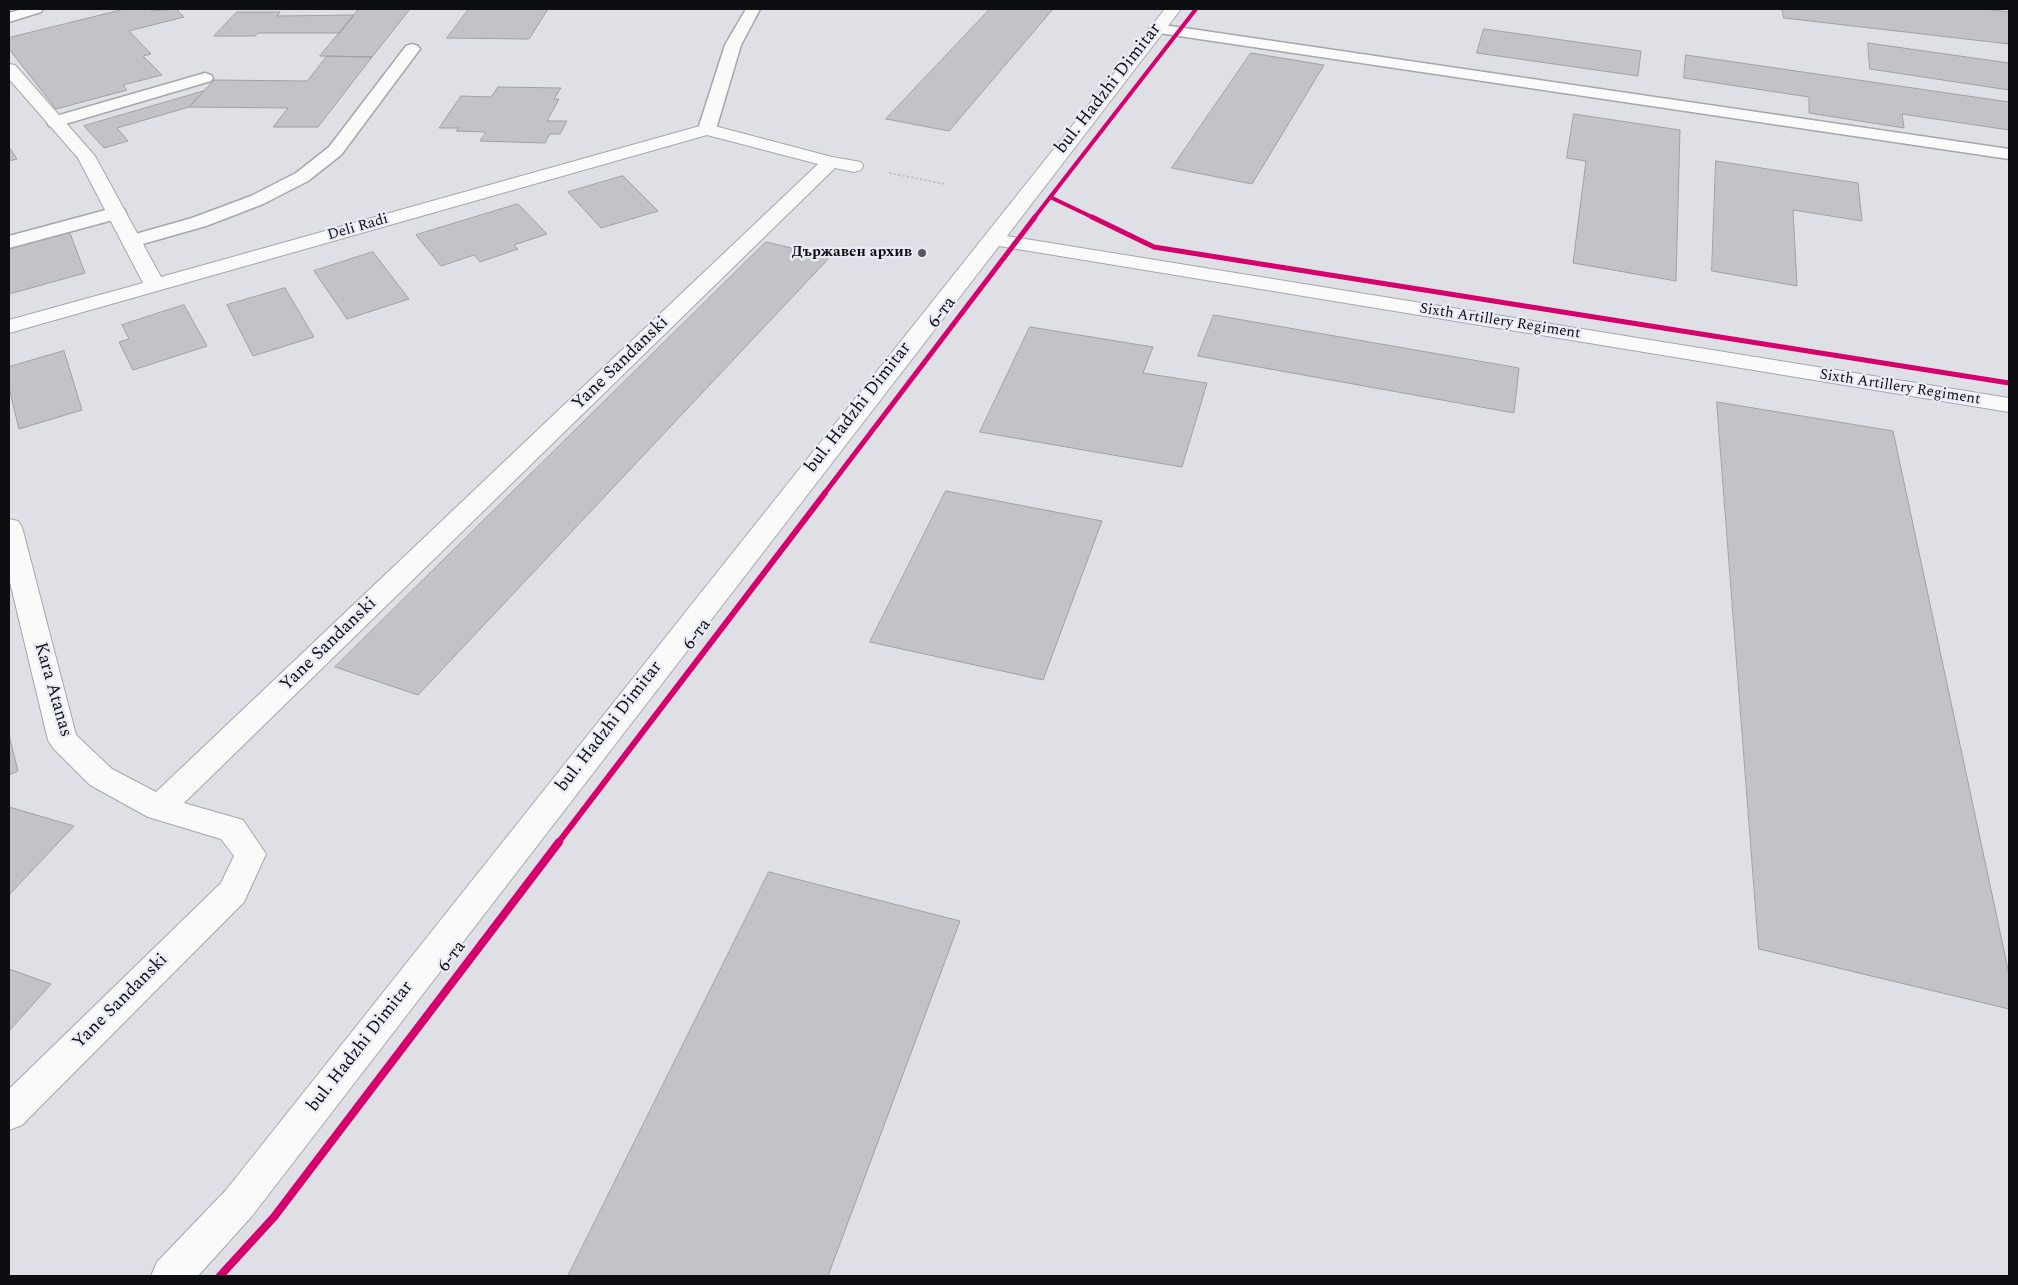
<!DOCTYPE html>
<meta charset="utf-8">
<style>
body{margin:0}
#map{position:relative;width:2018px;height:1285px;overflow:hidden;background:#dfe0e6;font-family:Spectral,serif}
canvas{display:block}
.frame{position:absolute;inset:0;border:10px solid #0d0e11;pointer-events:none}
</style>
<div id="map">
<canvas width="2018" height="1285"></canvas>
<div class="frame"></div>
</div>
<script>
const g = document.querySelector('canvas').getContext('2d');
g.lineJoin = 'round';
function paint(path, color) { g.fillStyle = color; g.fill(path, 'evenodd'); }
function stroke(path, color, width, dash) { g.strokeStyle = color; g.lineWidth = width; g.lineCap = dash ? 'butt' : 'round'; g.setLineDash(dash || []); g.stroke(path); }
function label(font, color, halo, rows, align = 'center') {
  g.font = font + ' Spectral,serif'; g.lineWidth = 4.5; g.setLineDash([]); g.textBaseline = 'middle'; g.strokeStyle = halo; g.fillStyle = color; for (const [text, x, y, turn = 0] of rows) {
    g.save(); g.translate(x, y); g.rotate((+turn || 0) * Math.PI / 180); g.textAlign = isNaN(turn) ? turn : align; if (halo) g.strokeText(text, 0, 0); g.fillText(text, 0, 0); g.restore();
  }
}
const building = new Path2D(`
 M125 9H150L152 11 176 9 184 17 129 31 151 54 143 56 162 75 123 85 127 90 56 109 9 49V38Z
 M359 9H410L372 57 320 56Z
 M469 9H548L529 39 447 38Z
 M990 9H1053L949 131 886 119Z
 M1782 9H1983L2009 12V44L1784 18Z
 M237 12H280L277 16 354 15 340 33H258L255 36H214Z
 M1484 29 1641 51 1638 76 1477 53Z
 M1868 43 2009 63V90L1870 69Z
 M1251 53 1324 65 1252 184 1172 168Z
 M1686 55 2009 102V130L1902 114 1904 128 1809 113V97L1684 78Z
 M327 56 372 57 318 127H273L288 108 189 107 214 80 307 81Z
 M498 87 561 88 554 99H559L547 121H567L560 134H550L545 143 480 141 486 132 456 131 459 128H439L461 96 491 97Z
 M204 91 189 107 117 128 128 141 104 148 84 126Z
 M1574 114 1680 130 1676 281 1573 263 1586 161 1567 158Z
 M9 147 17 159 9 161Z
 M1716 161 1858 183 1862 221 1793 210 1797 286 1712 271Z
 M623 176 658 211 601 228 568 192Z
 M518 204 547 234 514 245 518 249 480 262 474 255 441 266 416 235Z
 M68 228 85 273 9 294V249L31 243 29 238Z
 M766 242 830 257 418 695 335 667Z
 M373 252 409 299 347 319 314 271Z
 M285 288 314 337 253 356 227 305Z
 M184 305 207 346 133 370 119 342 129 339 122 325Z
 M1214 315 1519 368 1514 413 1198 356Z
 M1030 327 1153 347 1143 373 1207 383 1182 467 980 432Z
 M64 351 82 410 19 429 9 388V367Z
 M1717 402 1893 431 2009 974V1009L1759 949Z
 M946 491 1102 521 1043 680 870 642Z
 M9 735 18 771 9 775Z
 M9 807 74 826 9 895Z
 M769 872 960 921 828 1276H568Z
 M9 969 51 984 9 1031Z`);
paint(building, '#c2c2c7');
stroke(building, '#a0a0a5', 1);
const service = new Path2D(`
 M22 9H43L41 12 9 22V13Z
 M746 9H760L741 45 716 129 713 133H701L698 129 725 45Z
 M1157 24 2009 149V159L1152 32 1149 29 1152 26Z
 M412 44 418 46 420 49 341 155 308 181 263 204 206 226 132 247 125 245 122 241 125 237 192 218 251 196 296 173 329 147 406 46Z
 M205 73 211 75 213 78 211 81 55 127 49 126 47 122 49 118Z
 M117 207 124 209 126 213 124 217 9 248V236Z`);
const minor = new Path2D(`
 M9 64 15 65 95 156 161 277 707 124 832 157 861 162 863 166 861 170 854 172 835 168 184 803 243 820 266 854 244 902 22 1125 9 1130V1089L221 883 234 856 221 839 148 817 90 785 53 748 48 740 9 578V519L18 521 22 527 76 735 112 769 156 792 818 164 707 135 9 333V320L143 283 78 158 9 79Z`);
const tertiary = new Path2D(`
 M1165 9H1181L1007 236 2009 398V412L999 246 252 1216 198 1276H151L157 1262 226 1190Z`);
stroke(service, '#a6a7ab', 3);
stroke(minor, '#a6a7ab', 2);
stroke(tertiary, '#a6a7ab', 2);
stroke(new Path2D(`
 M889 173 945 184`), '#c1c2c4', 2, [2.5, 2]);
paint(service, '#fafafb');
paint(minor, '#fafafb');
paint(tertiary, '#fafafb');
stroke(new Path2D(`
 M1050 197 1094 218
 M1034 218 1196 9`), '#d6006c', 4);
stroke(new Path2D(`
 M1092 217 1154 247 2009 383
 M824 494 1035 217`), '#d6006c', 5);
stroke(new Path2D(`
 M558 843 825 493`), '#d6006c', 6);
stroke(new Path2D(`
 M220 1276 274 1217 559 842`), '#d6006c', 8);
for (const [x, y, r, color] of [
 [922,253,5,"#56585c"]
]) { const dot = new Path2D(); dot.arc(x, y, r, 0, 2 * Math.PI); g.fillStyle = color; g.fill(dot); stroke(dot, '#e9ecf7', 2); }
label('15px', '#0d0e11', '#e9ecf7', [
 ["Deli Radi",358,228,-16],
 ["Sixth Artillery Regiment",1500,322,9],
 ["Sixth Artillery Regiment",1900,388,9]
]);
label('bold 15px', '#0d0e11', '#e9ecf7', [
 ["Държавен архив",912,253]
], 'right');
label('18px', '#0d0e11', '#e9ecf7', [
 ["bul. Hadzhi Dimitar",1109,89,-52],
 ["6-та",943,313,-53],
 ["Yane Sandanski",621,364,-44],
 ["bul. Hadzhi Dimitar",859,408,-52],
 ["6-та",698,635,-53],
 ["Yane Sandanski",329,645,-44],
 ["Kara Atanas",52,690,74],
 ["bul. Hadzhi Dimitar",610,727,-52],
 ["6-та",453,957,-53],
 ["Yane Sandanski",121,1002,-45],
 ["bul. Hadzhi Dimitar",361,1047,-52]
]);
</script>
